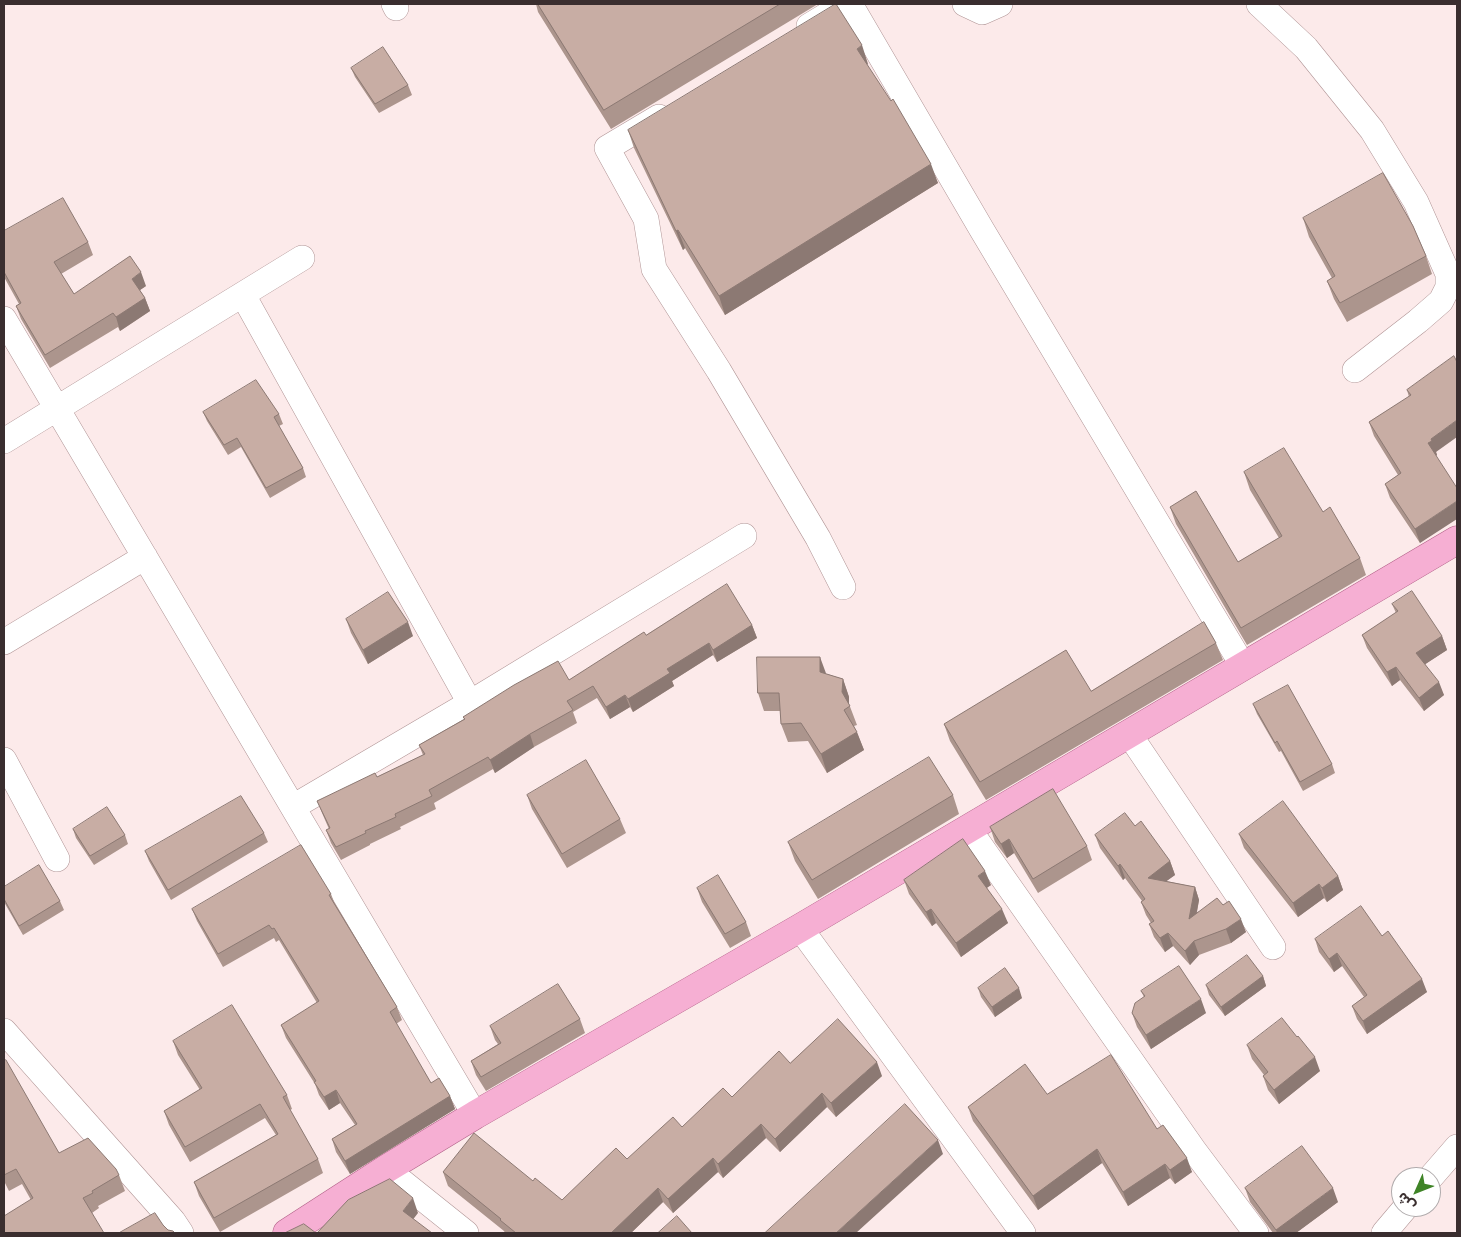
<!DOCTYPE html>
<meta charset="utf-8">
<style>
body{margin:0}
#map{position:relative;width:1461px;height:1237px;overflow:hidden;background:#fceaea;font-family:"Playfair Display","Noto Sans Arabic",serif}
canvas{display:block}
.frame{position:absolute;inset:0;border:5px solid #3a2e2f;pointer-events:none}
.north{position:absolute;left:1391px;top:1167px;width:50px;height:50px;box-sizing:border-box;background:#fff;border:1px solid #b0abac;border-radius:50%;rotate:226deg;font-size:14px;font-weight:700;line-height:20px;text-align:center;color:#3a2e2f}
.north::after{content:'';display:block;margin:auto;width:18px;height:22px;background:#3f8427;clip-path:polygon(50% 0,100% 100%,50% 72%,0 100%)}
</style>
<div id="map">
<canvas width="1461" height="1237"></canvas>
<div class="frame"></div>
<div class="north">ش</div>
</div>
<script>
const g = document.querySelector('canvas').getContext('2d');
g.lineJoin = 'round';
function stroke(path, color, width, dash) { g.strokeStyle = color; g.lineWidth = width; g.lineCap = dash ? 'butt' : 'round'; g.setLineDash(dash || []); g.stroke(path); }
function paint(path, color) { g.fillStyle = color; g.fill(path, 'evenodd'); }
const minor = new Path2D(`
 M394 4 396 8
 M850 4 982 230 1243 666
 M965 4 982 12 1000 4
 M1259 4 1306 48 1372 130 1416 202 1448 274V287L1441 301 1418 321 1355 370
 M809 26 845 4
 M659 117 607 148 646 219 654 269 719 371 818 538 843 587
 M243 295 470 703
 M4 319 475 1115
 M4 441 302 258
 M4 642 145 557
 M1129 734 1273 947
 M4 760 57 859
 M293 807 470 703 744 536
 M968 828 1193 1149 1256 1233
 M800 928 1023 1233
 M4 1031 173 1221 181 1233
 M386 1169 466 1233
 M1431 1177 1457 1147
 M1384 1233 1406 1207`);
const major = new Path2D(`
 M287 1233 386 1169 475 1115 800 928 1457 540`);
stroke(minor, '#b09495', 26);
stroke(major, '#b05f86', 29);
stroke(minor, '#fff', 25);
stroke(major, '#f6afd3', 28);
paint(new Path2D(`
 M536 4H818L611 129 538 12Z
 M868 64 867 65 938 183 725 315 685 248 683 250 634 148 628 130Z
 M351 68 408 85 412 95 379 113 355 77Z
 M1303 218 1426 256 1432 274 1347 322 1334 299 1327 281 1332 278 1309 237Z
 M4 231 88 242 93 255 61 274 74 294 146 286 140 290 145 298 150 311 120 331 118 327 50 368 21 319 16 306 19 304 4 277Z
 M1454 356 1436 452 1437 455 1436 456 1420 543 1390 498 1385 484 1398 475 1374 436 1369 422 1409 397 1407 390Z
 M203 412 279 414 283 424 279 426 303 468 306 477 270 498 241 447 228 455 207 421Z
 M1244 472 1323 512 1360 558 1366 575 1247 645 1176 524 1170 507 1238 562 1279 538 1250 490Z
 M1392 604 1442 636 1447 650 1425 664 1444 695 1424 711 1400 680 1392 686 1367 648 1362 635 1396 613Z
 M346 619 413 636 368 664 351 633Z
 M752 625 757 638 717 662 713 655 672 681 674 686 633 712 630 707 610 719 597 698 573 712 577 723 534 747 495 773 493 769 434 803 436 809 400 827 401 829 370 844V845L341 860 331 843 326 830 329 829 322 813 317 801 377 777 423 755 419 745 464 719 463 717 569 680 646 635Z
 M1216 643 1223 660 986 800 950 741 944 724 1091 691Z
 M827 674 843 679 849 697V704L857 725 854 726 864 750 827 773 808 741 788 742 781 724 780 711H764L758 693Z
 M1253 704 1332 764 1335 773 1303 791 1281 751 1279 752 1257 714Z
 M527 795 620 819 626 833 567 868 532 809Z
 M953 795 959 814 818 899 795 861 788 842Z
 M1135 826 1170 861 1175 875 1166 881 1195 887 1199 900 1197 912 1223 905 1246 932 1231 943 1199 955 1190 965 1173 946 1165 952 1154 937 1149 924 1151 923 1146 915 1141 902 1142 901 1125 878 1123 880 1100 848 1095 835Z
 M990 827 1087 846 1092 860 1038 893 1014 853 1007 858 995 842Z
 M73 829 125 835 128 844 94 865 76 838Z
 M264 833 268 842 171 900 149 861 145 851Z
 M1239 834 1338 876 1343 890 1327 902 1324 898 1298 917 1244 848Z
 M904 880 991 885 987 888 1008 923 961 957 936 923 932 926 909 894Z
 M4 887 60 901 64 910 23 935 4 902Z
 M697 888 746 922 751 936 730 948 702 902Z
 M331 894 334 902 397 1007 402 1020 396 1024 431 1083 450 1096 455 1109 350 1174 336 1152 332 1139 355 1125 340 1103 329 1110 319 1095 315 1084 286 1038 281 1025 317 1003 279 940 276 942 274 938 223 967 197 921 192 909Z
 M1382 936 1427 992 1367 1034 1357 1019 1352 1006 1364 997 1342 966 1334 972 1319 952 1315 939Z
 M1263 976 1266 986 1225 1016 1209 995 1206 985Z
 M978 988 1022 998 995 1017 981 997Z
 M1141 991 1206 1013 1151 1049 1137 1027 1132 1013 1144 997Z
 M580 1019 585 1033 486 1091 476 1075 471 1061 498 1044 495 1040 490 1026Z
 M173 1041 287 1095 292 1109 290 1110 318 1159 323 1173 220 1232 199 1196 194 1182 276 1135 265 1118 190 1162 169 1125 164 1111 200 1090 178 1055Z
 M1247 1045 1320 1071 1279 1104 1268 1090 1263 1076 1264 1075 1252 1059Z
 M4 1061 59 1153 119 1175 125 1191 98 1206 99 1208 92 1213 31 1200 22 1184 9 1191 4 1181Z
 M790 1063 882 1076 836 1117 827 1107 780 1152 766 1138 723 1178 718 1172 673 1213 663 1202 631 1233H505L504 1231 448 1186 443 1172 533 1181 562 1200 627 1159Z
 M1047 1094 1157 1129 1192 1172 1175 1184 1170 1178 1128 1206 1102 1163 1038 1210 973 1121 968 1107Z
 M1245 1188 1338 1202 1296 1233H1273L1250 1202Z`), '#ac958d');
paint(new Path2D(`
 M862 45 868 64 863 67 857 49Z
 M931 164 938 183 725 315 719 296Z
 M678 230 685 248 683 250 676 231Z
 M141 272 146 286 137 292 132 279Z
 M145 298 150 311 120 331 116 317Z
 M1457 420V437L1436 452 1437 455 1433 458 1428 443 1431 439Z
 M1457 501V519L1420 543 1415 529Z
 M408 622 413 636 368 664 363 650Z
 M752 625 757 638 717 662 713 650Z
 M1442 636 1447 650 1421 667 1416 653Z
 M709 643 713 655 672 681 674 686 633 712 628 699 667 669Z
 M820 657 827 676 820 672Z
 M1396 667 1400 680 1392 686 1387 672Z
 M843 679 849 697V707L842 692Z
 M1439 682 1444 695 1424 711 1419 698Z
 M625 695 630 707 610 719 606 707Z
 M857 732 864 750 827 773 821 754Z
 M530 734 534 747 495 773 490 760Z
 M1009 839 1014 853 1007 858 1001 844Z
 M1170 861 1175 875 1153 891 1148 878Z
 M1120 864 1125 878 1123 880 1118 866Z
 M985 871 991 885 983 890 978 876Z
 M1338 876 1343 890 1327 902 1322 888Z
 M1319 884 1324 898 1298 917 1293 903Z
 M1195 887 1199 900 1193 932 1189 919Z
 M931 909 936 923 932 926 926 912Z
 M1002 909 1008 923 961 957 956 943Z
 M1241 919 1246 932 1231 943 1226 929Z
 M1168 933 1173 946 1165 952 1160 938Z
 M1194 941 1199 955 1190 965 1185 951Z
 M1337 953 1342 966 1334 972 1329 959Z
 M1263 976 1266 986 1225 1016 1221 1007Z
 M1422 979 1427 992 1367 1034 1363 1021Z
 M1019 988 1022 998 995 1017 992 1007Z
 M1201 999 1206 1013 1151 1049 1146 1035Z
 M1315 1057 1320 1071 1279 1104 1274 1090Z
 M877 1062 882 1076 836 1117 831 1103Z
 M336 1090 340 1103 329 1110 324 1097Z
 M822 1093 827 1107 780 1152 775 1139Z
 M450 1096 455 1109 350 1174 345 1161Z
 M761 1124 766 1138 723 1178 718 1164Z
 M938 1140 943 1154 856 1233H836Z
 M1097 1149 1102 1163 1038 1210 1033 1196Z
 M713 1158 718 1172 673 1213 668 1199Z
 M1187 1158 1192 1172 1175 1184 1170 1170Z
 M1165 1164 1170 1178 1128 1206 1123 1192Z
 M658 1188 663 1202 631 1233H611Z
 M1333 1188 1338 1202 1296 1233H1277L1276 1230Z
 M413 1198 418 1213 408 1226 403 1211Z`), '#8c7973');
const building = new Path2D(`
 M538 4H780L604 110Z
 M836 4 862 45 857 49 891 101 893 99 931 164 719 296 678 230 676 231 628 130Z
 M383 47 408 85 375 104 351 68Z
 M1383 173 1413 226 1426 256 1340 303 1327 281 1335 276 1303 218Z
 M63 198 88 242 54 262 74 294 130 256 141 272 132 279 145 298 116 317 113 313 45 355 16 306 21 303 4 272V231Z
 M1454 356 1457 362V420L1431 439 1432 441 1428 443 1457 488V501L1415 529 1385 484 1401 473 1369 422 1411 395 1407 390Z
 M256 380 279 414 274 417 303 468 266 488 237 438 224 445 203 412Z
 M1284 448 1323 512 1330 507 1360 558 1241 628 1170 507 1196 491 1238 562 1282 536 1244 472Z
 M727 584 752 625 713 650 709 643 667 669 670 673 628 699 625 695 606 707 593 686 567 701 573 710 530 734 490 760 488 757 429 790 432 796 395 814 396 817 365 831 366 833 336 847 326 830 330 828 317 801 375 773 377 777 425 754 419 745 465 719 463 717 514 685 558 661 569 680 644 632 646 635Z
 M1412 591 1442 636 1416 653 1439 682 1419 698 1396 667 1387 672 1362 635 1398 611 1392 604Z
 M388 592 408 622 363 650 346 619Z
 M1204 622 1216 643 980 782 944 724 1066 650 1091 691Z
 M757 657H820V672L843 679 842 692 850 706 844 710 857 732 821 754 801 723 781 724 779 693H758Z
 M1288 685 1332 764 1300 782 1277 741 1275 743 1253 704Z
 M929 757 953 795 812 880 788 842Z
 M586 760 620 819 562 854 527 795Z
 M1053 789 1087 846 1033 879 1009 839 1001 844 990 827Z
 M241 796 264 833 168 890 145 851Z
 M1283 801 1338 876 1322 888 1319 884 1293 903 1239 834Z
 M107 807 125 835 90 856 73 829Z
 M1125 813 1135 826 1141 821 1170 861 1148 878 1195 887 1189 919 1217 898 1223 905 1229 901 1241 919 1226 929 1194 941 1185 951 1168 933 1160 938 1149 924 1154 921 1141 902 1145 899 1120 864 1118 866 1095 835Z
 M963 839 985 871 978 876 1002 909 956 943 931 909 926 912 904 880Z
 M301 845 331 894 329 895 397 1007 390 1012 431 1083 439 1078 450 1096 345 1161 332 1139 357 1124 336 1090 324 1097 314 1082 316 1081 281 1025 319 1001 274 928 272 929 269 925 218 954 192 909Z
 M39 865 60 901 19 926 4 899V887Z
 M718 875 746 922 725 934 697 888Z
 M1361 906 1382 936 1388 931 1422 979 1363 1021 1352 1006 1367 995 1337 953 1329 959 1315 939Z
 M1247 955 1263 976 1221 1007 1206 985Z
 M1179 966 1201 999 1146 1035 1132 1013 1135 1003 1145 996 1141 991Z
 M1005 968 1019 988 992 1007 978 988Z
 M558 984 580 1019 481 1077 471 1061 501 1043 490 1026Z
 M232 1005 287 1095 283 1097 318 1159 214 1218 194 1182 278 1134 260 1104 185 1147 164 1111 202 1088 173 1041Z
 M1282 1018 1297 1037 1298 1036 1315 1057 1274 1090 1263 1076 1268 1072 1247 1045Z
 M838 1019 877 1062 831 1103 822 1093 775 1139 761 1124 718 1164 713 1158 668 1199 658 1188 611 1233H516L500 1220 501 1219 443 1172 474 1133 533 1181 535 1178 562 1200 616 1148 627 1159 673 1117 682 1127 723 1088 732 1097 779 1051 790 1063Z
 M1111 1055 1157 1129 1163 1125 1187 1158 1170 1170 1165 1164 1123 1192 1097 1149 1033 1196 968 1107 1025 1064 1047 1094Z
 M6 1060 59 1153 88 1138 116 1169 119 1175 92 1191 93 1193 83 1198 104 1233H4V1216L33 1198 16 1169 4 1175V1061Z
 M905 1104 938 1140 836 1233H765Z
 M1302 1146 1333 1188 1276 1230 1245 1188Z
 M390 1179 413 1198 403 1211 432 1233H317L348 1200Z
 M155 1213 163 1225 168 1230 173 1231 175 1233H119Z
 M677 1216 692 1233H658Z
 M304 1224 316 1233H285Z`);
paint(building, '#c8ada4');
stroke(building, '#8c7973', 1);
</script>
